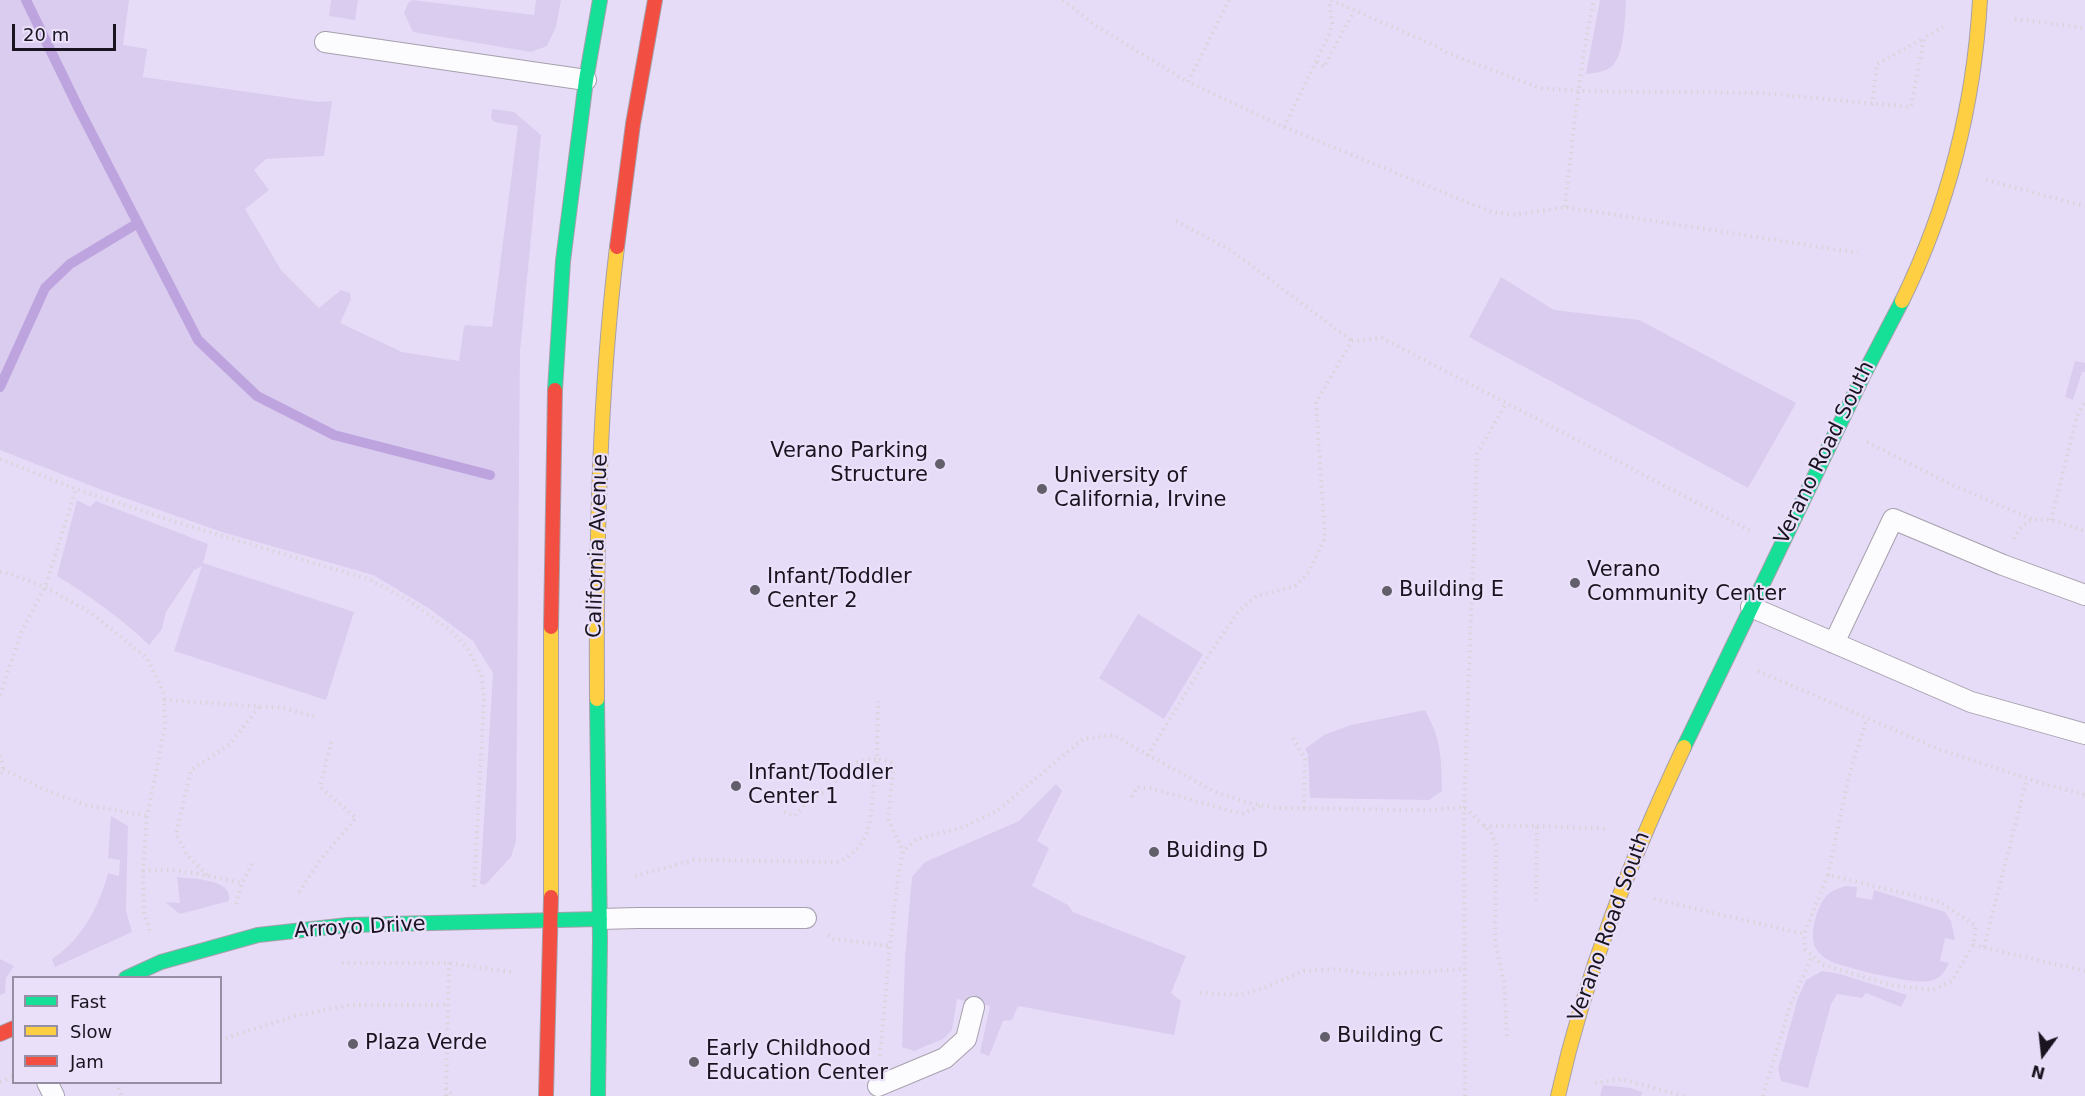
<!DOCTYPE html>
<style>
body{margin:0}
#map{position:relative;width:2085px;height:1096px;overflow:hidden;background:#ebe6f4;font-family:"DejaVu Sans",sans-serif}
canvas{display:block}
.legend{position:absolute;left:12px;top:976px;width:210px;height:108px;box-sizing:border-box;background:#eae0fa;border:2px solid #968ea2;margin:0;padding:8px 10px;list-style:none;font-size:18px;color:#19141f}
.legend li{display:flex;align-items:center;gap:12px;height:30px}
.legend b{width:30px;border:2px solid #968ea2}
.north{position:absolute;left:2013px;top:1024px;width:60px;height:60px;-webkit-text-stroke:4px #eae0fa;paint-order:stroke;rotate:195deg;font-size:16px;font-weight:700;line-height:24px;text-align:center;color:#19141f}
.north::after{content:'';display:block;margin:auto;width:21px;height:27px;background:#19141f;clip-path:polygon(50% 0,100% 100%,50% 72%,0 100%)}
.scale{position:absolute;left:12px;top:24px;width:104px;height:27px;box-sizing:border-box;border:3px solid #19141f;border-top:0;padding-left:8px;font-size:18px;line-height:21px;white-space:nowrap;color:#19141f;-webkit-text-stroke:4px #eae0fa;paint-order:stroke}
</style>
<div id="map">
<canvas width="2085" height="1096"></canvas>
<ul class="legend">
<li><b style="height:8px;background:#16e098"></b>Fast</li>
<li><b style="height:8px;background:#ffcf43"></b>Slow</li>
<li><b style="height:8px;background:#f24e42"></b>Jam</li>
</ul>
<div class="north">N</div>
<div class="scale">20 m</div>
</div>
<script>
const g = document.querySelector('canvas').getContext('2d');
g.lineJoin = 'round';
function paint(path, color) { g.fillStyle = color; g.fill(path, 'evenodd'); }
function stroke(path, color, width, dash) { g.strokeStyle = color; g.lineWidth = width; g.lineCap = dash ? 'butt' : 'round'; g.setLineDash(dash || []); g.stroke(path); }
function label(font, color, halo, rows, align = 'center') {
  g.font = font + ' "DejaVu Sans",sans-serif'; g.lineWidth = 4.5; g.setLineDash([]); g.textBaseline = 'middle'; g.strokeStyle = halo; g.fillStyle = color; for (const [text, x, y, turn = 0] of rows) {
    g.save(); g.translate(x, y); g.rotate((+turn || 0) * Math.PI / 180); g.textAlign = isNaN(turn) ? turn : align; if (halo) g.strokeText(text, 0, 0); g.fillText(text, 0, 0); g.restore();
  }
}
paint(new Path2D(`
 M0 0H2085V1096H0ZM14 978H220V1082H14Z`), '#e7dcf8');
paint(new Path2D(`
 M0 0H129L123 45 147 49 143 77 318 102 332 101 324 156 266 159 254 170 269 190 245 209 281 270 319 308 341 290 350 293 351 299 340 323 402 352 459 361 464 327 466 325 492 327 518 126 494 122 491 118 492 109 514 112 541 135 520 351 516 841 511 857 485 885 480 884 493 673 473 641 427 607 373 575 222 532 102 490 0 450Z
 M331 0H358L355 20 329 16Z
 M413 0 534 15 536 0H561L556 27 547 46 531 52 413 32 404 13 408 3Z
 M1600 0H1626C1625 17 1625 52 1613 65 1607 72 1595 73 1586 74Z
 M1501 277 1554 310 1639 320 1796 403 1748 488 1469 337Z
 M2075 361 2085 363V372H2082L2073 400 2065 397Z
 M77 500 90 507 96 501 208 544 203 563 354 612 326 700 174 651 202 566 194 570 166 612 162 629 149 645C121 618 90 596 57 576Z
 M1138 614 1203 654 1164 719 1099 678Z
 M1425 710C1442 741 1441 757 1442 791L1429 800 1310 798 1308 754 1305 749 1324 735 1351 725Z
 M1056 784 1062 791 1037 841 1049 848 1032 886 1068 905 1073 912 1186 956 1171 993 1181 1001 1174 1035 1018 1006 1012 1020 1003 1021 989 1056 980 1053 990 1006 957 999 952 1030 943 1039 914 1051 902 1047 905 957 912 877 925 862 1019 821Z
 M111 816 128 826 126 911 132 932 55 967 52 959C82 939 99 907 108 873L119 876 120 860 108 858Z
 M177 877C192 879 233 878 229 901L180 914 165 902 180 903Z
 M1846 886 1857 887 1856 897 1872 900 1874 890 1945 912 1951 921 1955 940 1945 938 1940 961 1949 963C1945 972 1940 979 1930 981 1915 985 1845 968 1830 961 1826 959 1818 953 1816 949 1810 938 1814 924 1817 913 1824 896 1828 891 1846 886Z
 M0 959 14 966 6 978 5 993 0 995Z
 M1822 971 1840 974 1907 995 1901 1007 1866 993 1862 998 1837 994 1831 1004 1808 1088 1781 1081 1778 1069 1798 998 1806 980Z
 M1603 1085 1631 1088 1642 1092 1641 1096H1600Z`), '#daccee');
stroke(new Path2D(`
 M26 0 79 109 198 340 257 396 334 435 490 475
 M0 387 45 288 70 264 138 223`), '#bea4df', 10);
const lane = new Path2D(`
 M325 42 586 80
 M1751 607 1971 702 2085 734
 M1834 643 1893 519 2003 565 2085 595
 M600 919 638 918H806
 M47 1082 54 1096
 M878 1086 945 1058 966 1039 974 1007`);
const fast = new Path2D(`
 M555 390 563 261 586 80 600 0
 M597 699 600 941 598 1096
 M1684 747 1864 374 1902 301
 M126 978 161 962 258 935 348 925 600 919`);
const slow = new Path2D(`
 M1902 301C1948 207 1974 104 1980 0
 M597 699C596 548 599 397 617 247
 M551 897V627
 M1558 1096C1586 971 1630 862 1684 747`);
const jam = new Path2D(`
 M617 247 633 124 655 0
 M551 627 555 390
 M0 1034 14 1028
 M546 1096 551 897`);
stroke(lane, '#a5a0ac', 22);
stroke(fast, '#a5a0ac', 16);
stroke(slow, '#a5a0ac', 16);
stroke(jam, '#a5a0ac', 16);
stroke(new Path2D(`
 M1063 0 1096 26 1188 82
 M1229 0 1188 82 1284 127 1469 203 1493 212 1515 215 1565 207 1858 253
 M1331 0 1436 46 1447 53 1540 88 1578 91 1763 93 1911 107 1924 38 1943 27
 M2015 19 2085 28
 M1317 62 1324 67 1354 11
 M1872 105 1877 64 1924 38
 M1284 127 1330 33 1332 23 1329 0
 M1986 180 2085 206
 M1565 207C1573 138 1579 68 1594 0
 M1176 221 1232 251 1352 341
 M1867 442 1948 483 2032 519
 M0 459 76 489 179 523 368 579 408 600 451 631 467 648 481 674 484 697 474 889
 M2051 520 2077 416 2085 401
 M2014 539C2028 505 2058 523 2085 531
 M0 572 11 574 45 587 91 613 147 658 164 694 165 727 147 816 143 871 144 914 150 931
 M1758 671 1941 750 2041 783 2085 795
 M0 695 22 630 45 587 76 489
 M164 700 283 708 316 717
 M1293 738 1305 759 1304 809
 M0 755 3 769 0 775
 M3 769 45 790 86 805 147 816
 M1132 797 1137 787 1150 788 1242 814 1260 806
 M784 812 795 816 810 798 830 790C841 768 852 760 877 759L878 701
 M1484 826H1537L1536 900
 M1537 826 1609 829
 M143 871C176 867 210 876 242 883
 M207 875 187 855 176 834 191 770 230 744 260 706
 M1828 875 1850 772 1867 718
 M635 876 694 860 839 862C870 845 870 826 873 793 874 782 876 771 877 759L894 763 888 819 903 851
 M299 892 321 859 356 818 320 787 332 739
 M1654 899 1804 934 1828 875 1940 902 1976 926 1973 945 1952 981 1933 990 1890 985 1821 964 1805 949 1804 934
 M236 904 242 883 254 860
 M828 935 834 939 890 946
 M1973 945 2085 971
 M1984 947 2027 779
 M342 963H449L511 972 512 974
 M1200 993 1240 995 1266 987 1304 971 1338 969 1374 975 1465 969
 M1507 1036 1504 982 1495 942 1496 845 1491 832 1464 807 1428 810 1276 808 1250 803 1215 792 1148 755 1212 650 1238 612 1256 596 1295 586 1309 572 1325 538 1316 402 1352 341 1382 338 1751 531
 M220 1040 295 1016 349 1005H447
 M880 1056 890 946 899 871 903 851 917 839 964 827 997 811 1083 739 1114 735 1148 755
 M0 1082 14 1076
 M117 1082 121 1096
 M1595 1083 1621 1079 1684 1096
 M446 1088 453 1096
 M446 1096 449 963
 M1465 1096 1464 807 1477 454 1506 403
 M1763 1096 1791 1003 1812 956`), '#d7d5d9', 4, [1.5, 4.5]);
stroke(lane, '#fcfbfd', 20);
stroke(fast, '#16e098', 14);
stroke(slow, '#ffcf43', 14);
stroke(jam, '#f24e42', 14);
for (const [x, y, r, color] of [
 [940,464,6,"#625e6a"],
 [1042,489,6,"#625e6a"],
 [1575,583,6,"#625e6a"],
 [755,590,6,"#625e6a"],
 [1387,591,6,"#625e6a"],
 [736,786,6,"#625e6a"],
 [1154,852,6,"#625e6a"],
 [1325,1037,6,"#625e6a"],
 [353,1044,6,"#625e6a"],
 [694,1062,6,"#625e6a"]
]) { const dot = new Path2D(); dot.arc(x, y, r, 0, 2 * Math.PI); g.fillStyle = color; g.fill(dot); stroke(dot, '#eae0fa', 2); }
label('21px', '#19141f', '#eae0fa', [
 ["Verano Parking",928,452,"right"],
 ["Structure",928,476,"right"],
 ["University of",1054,477],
 ["California, Irvine",1054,501],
 ["Verano",1587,571],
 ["Community Center",1587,595],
 ["Infant/Toddler",767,578],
 ["Center 2",767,602],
 ["Building E",1399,591],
 ["Infant/Toddler",748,774],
 ["Center 1",748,798],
 ["Buiding D",1166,852],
 ["Building C",1337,1037],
 ["Plaza Verde",365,1044],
 ["Early Childhood",706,1050],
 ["Education Center",706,1074]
], 'left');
label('21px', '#19141f', '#eae0fa', [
 ["Verano Road South",1825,453,-64],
 ["California Avenue",598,546,-88],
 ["Verano Road South",1610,927,-70],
 ["Arroyo Drive",360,928,-3]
]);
</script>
